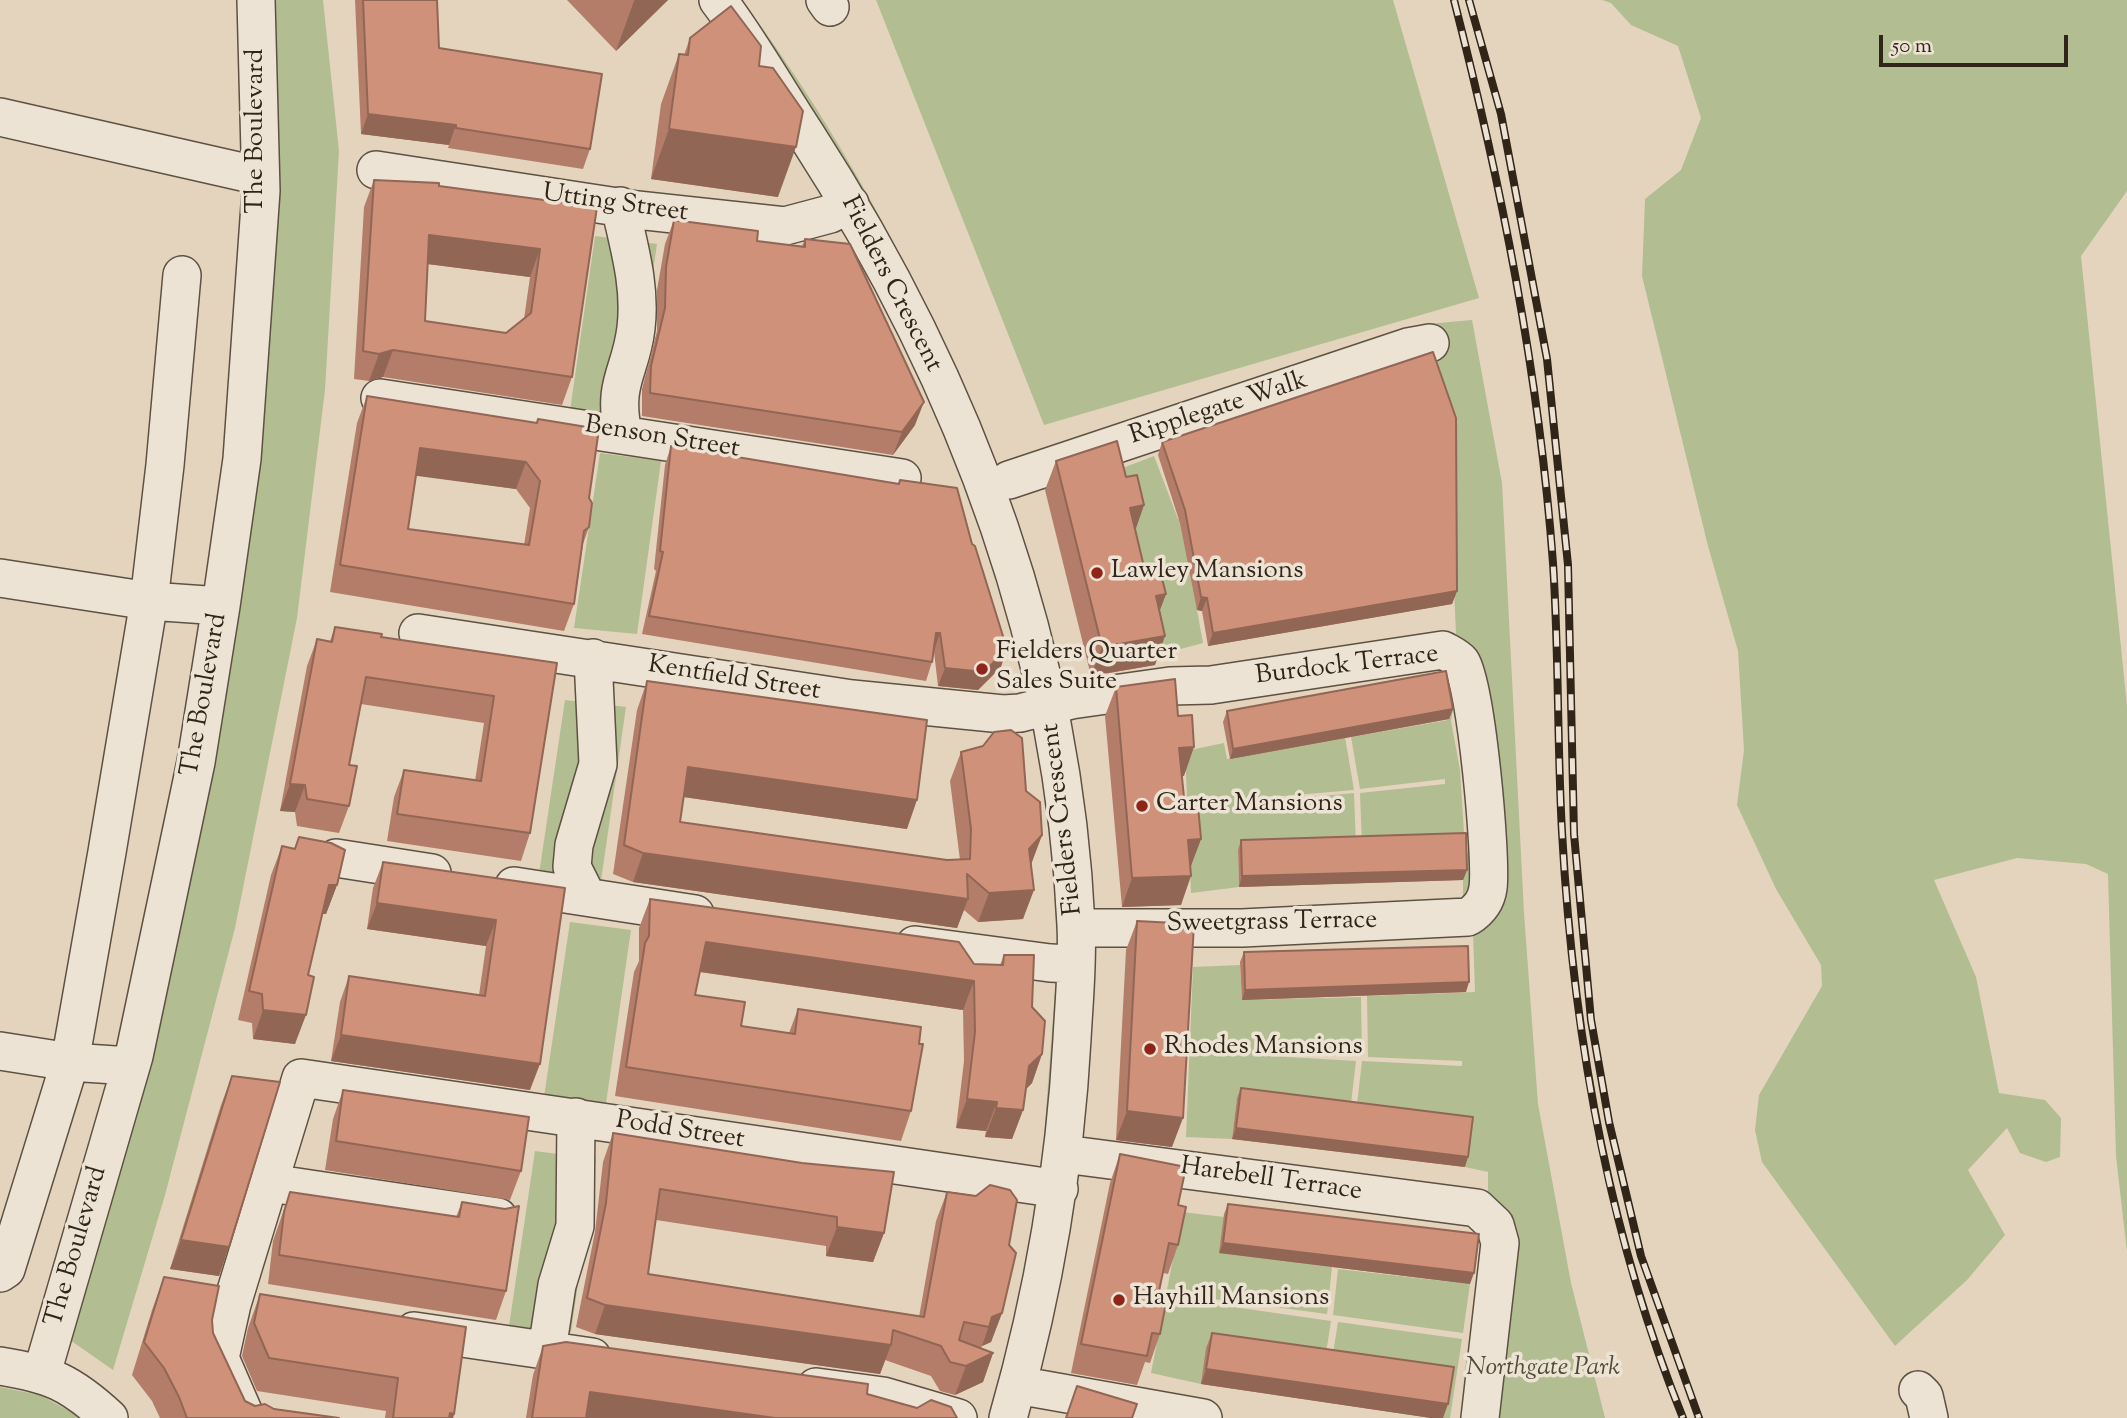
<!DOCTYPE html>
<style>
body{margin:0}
#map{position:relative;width:2127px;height:1418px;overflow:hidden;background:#e4d4bd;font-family:"Sorts Mill Goudy",serif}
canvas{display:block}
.scale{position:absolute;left:1879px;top:35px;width:189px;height:32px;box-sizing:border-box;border:4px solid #31251a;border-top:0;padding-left:9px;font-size:21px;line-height:24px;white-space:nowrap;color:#31251a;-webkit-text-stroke:5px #ede3d4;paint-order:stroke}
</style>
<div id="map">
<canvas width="2127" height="1418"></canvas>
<div class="scale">50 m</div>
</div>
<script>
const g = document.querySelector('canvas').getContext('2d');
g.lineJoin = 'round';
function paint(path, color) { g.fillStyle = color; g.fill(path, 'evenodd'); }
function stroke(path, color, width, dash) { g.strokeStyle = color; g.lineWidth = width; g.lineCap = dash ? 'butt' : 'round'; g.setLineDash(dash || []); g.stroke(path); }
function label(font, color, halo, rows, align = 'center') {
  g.font = font + ' "Sorts Mill Goudy",serif'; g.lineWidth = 7; g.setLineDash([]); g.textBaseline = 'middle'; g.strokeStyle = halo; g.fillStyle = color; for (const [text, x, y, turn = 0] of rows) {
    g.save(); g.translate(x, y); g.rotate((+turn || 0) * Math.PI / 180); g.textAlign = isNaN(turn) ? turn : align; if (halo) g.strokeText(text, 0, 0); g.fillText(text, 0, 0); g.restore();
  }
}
paint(new Path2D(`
 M275 0H323L339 151 325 390 297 618 235 928 165 1195 113 1370 70 1340 147 1075 278 165Z
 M876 0H1393L1479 298 1044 425Z
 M1602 0H2127V191L2081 256 2127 706V1252L2116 1156 2108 874 2086 864 2017 858 1934 880 1976 977 1999 1093 2045 1100 2061 1118 2060 1157 2046 1162 2020 1153 2007 1128 1968 1170 2005 1235 1967 1280 1895 1346 1762 1162 1755 1130 1759 1095 1822 986 1821 965 1776 889 1737 805 1744 750 1738 651 1708 546 1642 276 1645 199 1681 170 1701 118 1678 46 1631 25 1611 3Z
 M752 14C815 100 869 192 916 287L907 290 746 19Z
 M595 236 657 244 632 417 570 411Z
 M1472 320 1502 483 1524 913 1538 1104 1571 1283 1605 1418H1487L1488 1172 1465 1167 1469 1127 1356 1113 1362 1061 1462 1066V1061L1368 1057 1367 996 1475 992 1473 932 1498 912 1456 634 1453 565 1197 610 1203 643 1162 654 1120 469 1154 456 1178 519 1428 365V324Z
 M600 453 661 461 637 634 574 628Z
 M1439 666 1445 669 1455 698 1451 721 1460 770 1465 848 1474 865 1475 880 1463 903V880L1362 846 1360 793 1445 784V779L1360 789 1351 737 1448 720Z
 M565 700 626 707 601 881 539 874Z
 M1345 737 1354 790 1248 799V803L1354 793 1356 846 1238 850 1239 887 1191 893 1185 751 1224 743 1227 759Z
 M570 922 631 930 606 1103 544 1097Z
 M1240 965 1242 1000 1361 997 1362 1056 1255 1052 1254 1055 1356 1061 1350 1112 1237 1099 1232 1139 1186 1137 1193 967Z
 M1055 991H1060L1049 1152 1043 1151Z
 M535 1151 596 1159 571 1332 509 1326Z
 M1182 1212 1224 1217 1220 1253 1332 1267 1327 1314 1214 1299 1213 1304 1331 1321 1324 1366 1201 1384 1151 1373Z
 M1338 1269 1470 1284 1463 1333 1333 1315Z
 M1338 1322 1462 1339 1450 1418H1443L1331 1366Z
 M0 1387 40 1395 82 1418H0Z`), '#b2bd92');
const minor = new Path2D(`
 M718 0C750 42 776 89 805 133 960 373 1063 638 1076 925 1078 963 1074 1001 1072 1039 1065 1168 1044 1293 1008 1418
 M825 0 830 7
 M0 117 260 176
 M376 170 637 210 785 226 830 214 850 204
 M620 206C629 247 641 286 636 328 631 372 612 382 623 433
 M380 398 902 478
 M1009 480 1408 347 1430 343
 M0 578 149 601 221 606
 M418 633 852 699 1003 714 1020 713 1071 700 1170 686 1211 685 1443 650C1448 653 1457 657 1461 662 1476 682 1492 858 1488 888 1486 902 1479 910 1468 917L1242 928H1076
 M336 858 432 873
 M514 886 695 914
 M587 897 572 867 574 845 598 764 593 658
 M915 945 1050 963 1076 964
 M0 1051 70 1062 130 1066
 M1064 1154 1477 1208 1495 1225 1500 1243 1480 1418
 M270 1183 498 1217
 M0 1273 6 1269 70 1062 107 852 149 601 165 465 182 275
 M414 1331 592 1357
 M547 1350 557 1285 575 1226 576 1117
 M0 1366C51 1374 71 1383 109 1418
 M42 1373 134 1056 196 762 221 606 242 459 261 191 256 0
 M1017 1385 1203 1418
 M816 1387 883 1396 958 1418
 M1918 1390 1924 1396 1929 1418
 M246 1418 220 1358 232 1304 301 1078 1059 1189`);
stroke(minor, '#5e5143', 40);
stroke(minor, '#ede3d4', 37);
const rail = new Path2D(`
 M1454 0C1501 184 1539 373 1553 563 1559 653 1557 742 1562 832 1573 1032 1607 1231 1683 1418
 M1469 0 1501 114 1547 359 1568 565 1574 834 1591 1020 1609 1122 1641 1256 1699 1418`);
stroke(rail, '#31251a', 8);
stroke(rail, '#ede3d4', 5, [16]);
paint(new Path2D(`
 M355 0H437L439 48 590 149 583 169 448 148 449 145 361 134Z
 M567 0H668L616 51Z
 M690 38 759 66 778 197 651 179 661 104 679 54 684 55Z
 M374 180 439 186 597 207 572 377 562 405 383 377 369 381 354 379 364 207ZM428 264 530 277 524 319 506 333 425 321Z
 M674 220 757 241 802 246 805 239 915 425 893 455 642 416V389L657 331V290L665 244Z
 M367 396 536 423 538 419 589 498V527L583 544 574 604 564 631 330 592 357 423ZM416 475 516 489 530 508 524 545 408 529Z
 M1162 442 1457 591 1452 604 1208 646 1202 611 1197 610 1180 523 1158 455Z
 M671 446 898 484 900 480 1001 667 978 690 938 686 934 652 932 662 926 681 642 634 656 571 654 569 665 465Z
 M1056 461 1126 477 1144 505 1135 530 1144 567 1166 594 1159 612 1155 665 1091 676 1045 490Z
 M335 627 381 637 557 663 530 833 521 861 387 841 394 797 404 770 475 781 484 723 361 704 349 765V806L339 833 297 826 295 812 280 811 307 666 317 639 330 641Z
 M647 681 907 829 683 797 680 822 947 860H960L950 781 961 752 1026 791 1042 835 1031 865 1023 919 978 922 964 910 957 928 633 882 613 874 637 710Z
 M1116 687 1184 776H1182L1185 807 1201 839 1191 866 1181 905 1122 907 1105 716Z
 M1453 709 1449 719 1230 759 1223 722 1227 711Z
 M299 837 337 885 326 914H322L308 975 295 1044 253 1039 252 1023 238 1020 271 875 282 846 294 849Z
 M1241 840 1467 870 1463 880 1239 887 1238 850Z
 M383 862 565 888 530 1090 331 1061 340 1002 349 976 479 995 486 946 367 929 373 888Z
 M650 899 974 964 1000 965 1004 955 1032 1007 1042 1054 1032 1083 1026 1089 1023 1110 1012 1139 985 1137 986 1131 956 1128 964 1061 963 1010 699 972 695 995 741 1026 789 1033 798 1009 911 1111 901 1141 615 1096 634 972 639 961V928Z
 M1137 921 1172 1147 1116 1140 1126 950Z
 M1244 952 1466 992 1242 1000 1240 962Z
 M232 1076 229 1247 219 1276 170 1269 221 1105Z
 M1241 1088 1465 1167 1232 1139 1237 1098Z
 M343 1090 521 1171 510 1200 325 1170 333 1119Z
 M613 1133 884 1233 873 1262 826 1256V1246L656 1220 648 1274 919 1317 936 1221 947 1192 1009 1245 1002 1313 991 1342 982 1346 981 1348 993 1353 983 1382 955 1395 940 1391 931 1376 885 1360 880 1374 595 1334 576 1327 595 1232 603 1162Z
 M1120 1154 1178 1205V1245L1168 1274 1163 1273 1158 1296 1160 1334 1150 1363 1145 1362 1137 1385 1071 1373 1110 1183Z
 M290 1192 456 1217 462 1202 506 1291 496 1320 268 1284 273 1241Z
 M1228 1204 1470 1284 1219 1253 1224 1214Z
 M164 1277 212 1320 213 1333 245 1401 255 1406 339 1418H160L152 1401 132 1375 152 1310Z
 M260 1294 466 1327 454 1414 453 1418H385L386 1411 257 1391 242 1356 248 1328Z
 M1212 1333 1443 1418H1431L1201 1384 1206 1348Z
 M543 1346 867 1394 957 1418H526L533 1375Z`), '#b37d69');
paint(new Path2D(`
 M635 0H668L616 51 634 1Z
 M368 114 456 125 449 145 361 134Z
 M669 129 796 147 778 197 651 179Z
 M429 235 540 249 530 277 419 263Z
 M393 350 383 377 369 381 379 354Z
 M924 402 915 425 893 455 902 432Z
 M420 448 526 462 516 489 410 475Z
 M1144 505 1134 534 1130 508Z
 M1457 591 1452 604 1208 646 1213 633Z
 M1166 594 1155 623 1156 596Z
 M1201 597 1207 598 1202 611 1197 610Z
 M936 633H940L934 651Z
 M1165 636 1155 665 1091 676 1102 647Z
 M1007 649 1001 667 978 690 938 686 945 668Z
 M1453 709 1449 719 1230 759 1233 749Z
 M1194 747 1184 776 1169 778 1179 748Z
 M688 767 917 800 907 829 677 796Z
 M290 784 305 785 295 812 280 811Z
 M1042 835 1031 864 1018 878 1029 849Z
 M1201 839 1190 868 1188 840Z
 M643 853 968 899 957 928 633 882Z
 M1467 870 1463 880 1239 887 1242 876Z
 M1191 876 1181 905 1122 907 1132 878Z
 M329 885H337L326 914H319Z
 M1034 890 1023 919 978 922 989 893Z
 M377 903 496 920 486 946 367 929Z
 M706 942 974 981 963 1010 695 971Z
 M1469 982 1466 992 1242 1000 1245 990Z
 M263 1010 306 1015 295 1044 253 1039Z
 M341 1035 540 1064 530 1090 331 1061Z
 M1042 1054 1032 1083 1019 1096 1029 1066Z
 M967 1099 997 1102 986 1131 956 1128Z
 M996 1108 1023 1110 1012 1139 985 1137Z
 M1127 1111 1183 1118 1172 1147 1116 1140Z
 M1236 1128 1468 1157 1465 1167 1232 1139Z
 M837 1227 884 1233 873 1262 826 1256Z
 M181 1240 229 1247 219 1276 170 1269Z
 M1223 1243 1474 1273 1470 1284 1219 1253Z
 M605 1305 891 1345 880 1374 595 1334Z
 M1002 1313 991 1342 982 1346 992 1317Z
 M993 1353 983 1382 955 1395 966 1366Z
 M1206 1369 1448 1404 1443 1418H1431L1201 1384Z
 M590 1392 775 1418H580Z
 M450 1413 454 1414 453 1418H448Z`), '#926655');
const building = new Path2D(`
 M363 0H437L439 48 602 74 590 149 456 128V125L368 114Z
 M731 6 761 46 759 66 773 68 803 111 796 147 669 129 679 54 688 55 690 38Z
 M374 180 439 183V186L597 207 572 377 393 350 379 354 363 351ZM429 235 540 249 531 313 506 333 425 321Z
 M674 220 758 231 757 241 805 247V239L850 244 924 402 902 432 650 393 651 366 665 308 666 267Z
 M1433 352 1456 418 1457 591 1213 633 1207 598 1201 597 1185 510 1162 442Z
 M367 396 537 423 538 419 599 429 589 498 592 503 589 527 584 531 574 604 340 565ZM420 448 526 462 540 481 529 545 408 529Z
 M1117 441 1126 477 1137 475 1144 505 1130 508 1144 567 1158 563 1166 594 1156 596 1165 636 1102 647 1056 461Z
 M671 446 899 484 900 480 957 488 972 544 975 546 1007 649 984 672 945 668 940 633H936L932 662 649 616 663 552 660 551Z
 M335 627 382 634 381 637 557 663 530 833 397 814 404 770 481 781 494 696 366 677 349 765 357 766 349 806 307 799 305 785 290 784 317 639 332 642Z
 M1446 671 1453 709 1233 749 1227 711Z
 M1175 679 1178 716 1192 715 1194 747 1179 748 1185 807 1198 806 1201 839 1188 840 1191 876 1132 878 1116 687Z
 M647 681 927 720 917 800 688 767 680 822 947 860 970 859 971 829 961 752 983 746 994 732 1011 730 1022 738 1026 791 1040 802 1042 835 1029 849 1034 890 989 893 967 874 968 899 643 853 624 845Z
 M1466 833 1467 870 1242 876 1241 840Z
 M299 837 331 843 345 850 337 885H329L308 975 314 977 306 1015 263 1010 262 994 249 991 282 846 295 849Z
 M383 862 565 888 540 1064 341 1035 349 976 485 996 496 920 377 903Z
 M650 899 959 942 974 964 1003 965 1004 955H1034L1032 1007 1045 1021 1042 1054 1029 1066 1023 1110 996 1108 997 1102 967 1099 975 1032 974 981 706 942 695 995 745 1002 741 1026 795 1034 798 1009 921 1027 919 1044H923L911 1111 626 1067 645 943 649 936Z
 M1137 921 1194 924 1183 1118 1127 1111Z
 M1468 946 1469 982 1245 990 1244 952Z
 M232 1076 280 1082 229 1247 181 1240Z
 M1241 1088 1473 1117 1468 1157 1236 1128Z
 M343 1090 529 1117 521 1171 336 1141Z
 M613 1133 802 1163 894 1172 884 1233 837 1227V1217L660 1189 648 1274 924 1317 947 1192 976 1196 990 1185 1010 1190 1017 1200 1009 1245 1016 1253 1002 1313 992 1317 989 1327 964 1322 959 1340 993 1353 966 1366 950 1362 941 1346 893 1330 891 1345 605 1305 587 1298 606 1203Z
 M1120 1154 1186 1167 1178 1205 1186 1207 1178 1245 1169 1243 1158 1296 1167 1298 1160 1334 1152 1333 1147 1356 1081 1344Z
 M290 1192 459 1217 462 1202 505 1209 519 1206 506 1291 279 1255 284 1212Z
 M1228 1204 1479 1234 1474 1273 1223 1243Z
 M164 1277 219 1286 212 1320 213 1333 245 1401 255 1406 265 1404 274 1409 339 1418H187L179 1397 164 1368 144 1342Z
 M260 1294 466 1327 454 1414 450 1413 449 1418H393L398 1378 269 1358 254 1323Z
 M1212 1333 1454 1367 1448 1404 1206 1369Z
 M566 1342 868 1384 867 1394 917 1408 931 1400 951 1407 957 1418H775L590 1392 586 1418H532L543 1346Z
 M1077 1386 1137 1404 1132 1418H1066Z`);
paint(building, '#d0917a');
stroke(building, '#926655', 2);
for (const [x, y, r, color] of [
 [1097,573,7,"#8f2418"],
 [982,669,7,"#8f2418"],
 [1142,806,7,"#8f2418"],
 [1150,1049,7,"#8f2418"],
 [1119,1300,7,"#8f2418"]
]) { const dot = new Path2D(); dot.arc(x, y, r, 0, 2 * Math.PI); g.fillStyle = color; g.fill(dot); stroke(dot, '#ede3d4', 2.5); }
label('26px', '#31251a', '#ede3d4', [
 ["The Boulevard",258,131,-90],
 ["Utting Street",615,205,8],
 ["Fielders Crescent",890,285,63],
 ["Ripplegate Walk",1219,410,-18],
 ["Benson Street",662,439,9],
 ["Burdock Terrace",1347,667,-7],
 ["Kentfield Street",734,680,9],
 ["The Boulevard",206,695,-80],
 ["Fielders Crescent",1064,819,-97],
 ["Sweetgrass Terrace",1272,924,-1],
 ["Podd Street",680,1132,9],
 ["Harebell Terrace",1271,1181,8],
 ["The Boulevard",78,1247,-74]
]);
label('26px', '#31251a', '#ede3d4', [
 ["Lawley Mansions",1111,573],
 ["Fielders Quarter",996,654],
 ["Sales Suite",996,684],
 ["Carter Mansions",1156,806],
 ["Rhodes Mansions",1164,1049],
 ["Hayhill Mansions",1133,1300]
], 'left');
label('italic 26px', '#514b38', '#ede3d4', [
 ["Northgate Park",1543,1370]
]);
</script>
